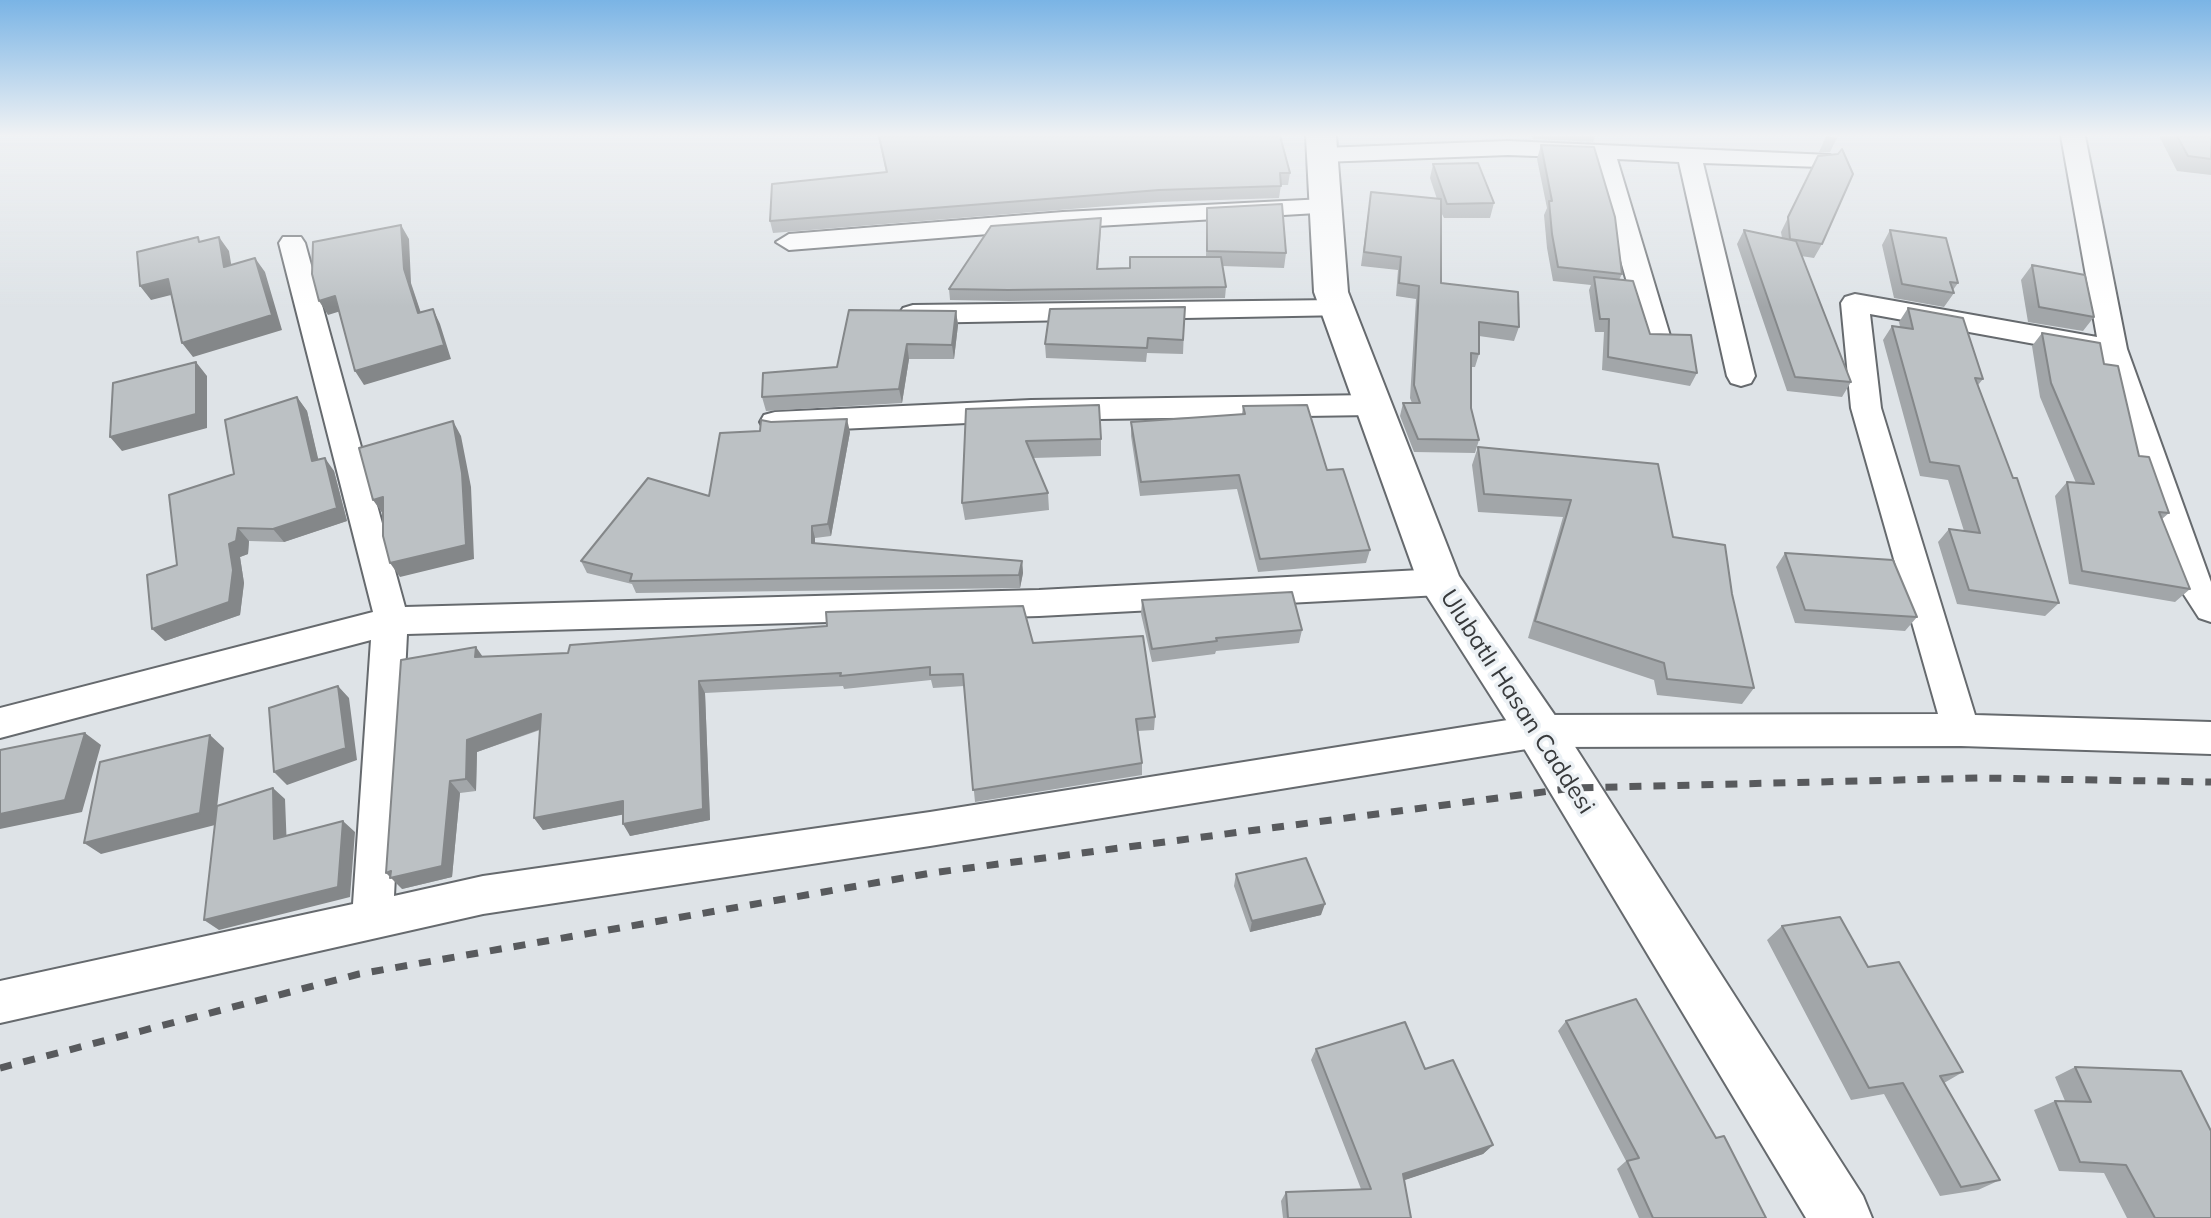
<!DOCTYPE html>
<meta charset="utf-8">
<style>
body{margin:0}
canvas{display:block;background:#dee3e7}
</style>
<canvas width="2211" height="1218"></canvas>
<script>
const g = document.querySelector('canvas').getContext('2d');
g.lineJoin = 'round';
function stroke(path, color, width, dash) { g.strokeStyle = color; g.lineWidth = width; g.lineCap = dash ? 'butt' : 'round'; g.setLineDash(dash || []); g.stroke(path); }
function paint(path, color) { g.fillStyle = color; g.fill(path, 'evenodd'); }
function label(font, color, halo, rows, align = 'center') {
  g.font = font + ' Mulish,sans-serif'; g.lineWidth = 7; g.setLineDash([]); g.textBaseline = 'middle'; g.strokeStyle = halo; g.fillStyle = color; for (const [text, x, y, turn = 0] of rows) {
    g.save(); g.translate(x, y); g.rotate((+turn || 0) * Math.PI / 180); g.textAlign = isNaN(turn) ? turn : align; if (halo) g.strokeText(text, 0, 0); g.fillText(text, 0, 0); g.restore();
  }
}
const street = new Path2D(`
 M2061 136H2085L2127 349 2211 582V622L2199 618 2179 587 2101 356 1870 314 1881 408 1975 715 2211 722V754L1961 746 1539 747 930 846 483 914 0 1023V981L353 904 371 640 0 738V708L373 612 279 243 283 237H301L305 243 405 607 1039 590 1440 569 1452 573 1457 582 1452 591 1440 595 1039 616 407 634 394 896 483 876 930 812 1539 715 1938 714 1851 408 1841 303 1845 297 1855 294 2097 337Z
 M1508 141 1830 155 1833 160 1830 165 1821 167 1703 163 1755 376 1751 383 1741 386 1731 383 1727 376 1679 162 1617 159 1671 339 1667 345H1647L1643 339 1592 158 1508 155 1322 162 1310 155 1322 148Z
 M1325 199 1338 207 1334 212 1063 228 789 250 776 242 789 234 1063 212Z
 M1337 300 1347 303 1351 309 1347 315 913 323 903 320 899 314 903 308 913 305Z
 M1372 395 1382 398 1387 405 1382 412 1372 415 1031 420 775 432 764 429 760 422 764 415 775 412 1031 400Z`);
const secondary = new Path2D(`
 M1306 136H1336L1348 292 1459 576 1556 717 1863 1196 1872 1218H1806L1522 745 1418 582 1314 292Z`);
stroke(street, '#666a6e', 4);
stroke(secondary, '#666a6e', 4);
paint(street, '#fff');
paint(secondary, '#fff');
stroke(new Path2D(`
 M0 1068 359 974 931 873 1573 788 1980 778 2211 782`), '#585a5d', 7, [12, 12]);
paint(new Path2D(`
 M878 136H1280L1290 173 1288 185H1281L1279 198 1158 202 773 233 770 221 886 172Z
 M1532 136H1595L1593 142 1533 139Z
 M1826 136 1837 138 1830 152H1819Z
 M2159 136H2211V175L2177 171Z
 M1541 145 1622 274 1619 280 1650 334 1697 373 1690 386 1602 370 1604 332H1595L1589 290 1591 285 1553 281 1547 248 1544 215 1547 208 1537 159Z
 M1818 156 1822 244 1814 258 1801 256 1851 382 1842 397 1787 391 1737 244 1744 230 1782 238 1781 232Z
 M1433 164 1494 203 1490 218H1444L1441 212V283L1519 327 1514 341 1479 336V354L1475 367H1471V408L1479 440 1475 453 1414 452 1400 416 1403 403H1412L1410 398 1416 299 1396 296 1398 270 1361 266 1371 192 1437 199 1430 178Z
 M1207 208 1286 253 1284 268 1222 266 1226 287 1225 298 1009 301 950 300 949 289 1101 229 1098 269 1130 268 1206 257Z
 M1890 230 1958 283 1953 290 1954 293 1944 307 1894 298 1882 245Z
 M2032 265 2094 317 2083 331 2028 322 2021 280Z
 M1185 307 1183 354 1147 353 1146 362 1046 358 1045 344Z
 M1908 308 1983 379 1978 385 2059 603 2045 616 1957 604 1938 542 1949 529 1964 531 1948 480 1920 476 1883 340 1892 326 1900 327 1899 322Z
 M956 311 958 325 954 359H909L902 403 766 411 762 397 837 367Z
 M2042 333 2104 364 2139 456 2169 513 2162 519 2190 589 2175 602 2069 584 2055 496 2067 482 2076 483 2040 397 2032 346Z
 M297 397 307 411 318 460 334 471 347 521 284 542 249 541 248 554 240 557 244 583 240 615 165 641 177 565 234 474Z
 M1243 406 1327 470 1370 550 1366 563 1258 572 1237 489 1140 496 1131 436V422L1242 414Z
 M966 409 1101 439V456L1033 458 1048 493 1049 510 965 520 962 503Z
 M771 422 850 432 831 536 815 538V543L1022 561 1023 573 1020 588 636 593 632 584 587 573 581 561 709 496 760 431Z
 M1478 447 1673 537 1732 594 1754 688 1742 704 1657 695 1654 680 1528 638 1563 517 1478 512 1472 465Z
 M1785 553 1917 617 1905 631 1795 623 1776 567Z
 M1142 600 1302 630 1299 643 1216 651 1215 654 1152 662 1141 614Z
 M1033 643 1155 717 1154 730 1137 731 1142 763V775L975 802 964 686 933 688 931 680 844 689 843 686 705 693 710 820 630 836 623 814 543 830 534 818 540 730 477 752 476 791 460 793 452 877 402 889 483 657Z
 M1236 874 1321 915 1250 932 1234 886Z
 M1782 926 1868 967 1963 1072 1944 1083 2000 1180 1978 1190 1940 1196 1884 1094 1851 1100 1767 940Z
 M1566 1021 1716 1138 1766 1218H1639L1617 1169 1626 1161 1558 1031Z
 M1316 1049 1425 1069 1493 1145 1483 1154 1404 1180 1411 1218H1283L1281 1201 1286 1192 1361 1189 1311 1060Z
 M2075 1067 2211 1218H2127L2104 1173 2059 1171 2034 1110 2055 1101H2065L2055 1077Z`), '#a2a6a9');
paint(new Path2D(`
 M401 225 409 239 411 283 426 328 418 313 404 269Z
 M219 237 229 251 234 281 224 267Z
 M255 258 265 272 282 330 193 357 182 343Z
 M168 279 179 293 151 300 140 286Z
 M335 296 344 310 328 315 319 301Z
 M433 309 440 324 451 359 364 385 355 371Z
 M956 311 958 325 954 359 952 345Z
 M907 344 909 359 902 403 899 389Z
 M196 362 207 376V428L122 451 110 437Z
 M297 397 307 411 322 475 312 461Z
 M847 419 850 432 831 536 828 524Z
 M453 421 461 436 471 487 474 559 400 577 390 563Z
 M325 458 334 471 347 521 284 542 273 529Z
 M383 497V514L373 500Z
 M812 526 815 538V555L812 543Z
 M238 528 249 541 248 554 240 557 244 583 240 615 165 641 152 629 229 544Z
 M1022 561 1023 573 1020 588 1019 575Z
 M476 647 485 660 475 657Z
 M699 681 705 693 710 820 630 836 623 824Z
 M338 686 349 698 357 760 287 785 274 772Z
 M541 714 549 726 477 752 476 791 466 779 467 740Z
 M85 733 101 745 82 812 0 829V814Z
 M210 735 224 748 215 825 101 854 84 843Z
 M450 781 460 793 452 877 402 889 386 873Z
 M273 788 285 799 287 850 274 839Z
 M623 801 631 813 543 830 534 818Z
 M343 821 355 832 350 897 219 930 204 920Z
 M1325 904 1321 915 1250 932 1252 921Z
 M1493 1145 1483 1154 1396 1183 1403 1174Z`), '#848789');
const building = new Path2D(`
 M879 136H1280L1290 173H1280L1281 186 1159 190 770 221 772 184 887 172Z
 M2177 136H2211V159L2188 156Z
 M1541 145 1594 147 1615 217 1622 274 1558 267 1552 234 1549 201H1552Z
 M1842 149 1853 174 1822 244 1790 239 1788 217 1818 156 1838 154Z
 M1478 163 1494 203 1447 204 1433 164Z
 M1371 192 1441 199V283L1518 292 1519 327 1479 322V354L1471 353V408L1479 440 1418 439 1403 403H1420L1414 385 1419 286 1399 283 1401 257 1364 252Z
 M1282 204 1286 253 1207 251V208Z
 M1101 218 1097 269 1130 268V257H1221L1226 287 1008 290 949 289 991 226Z
 M401 225 404 269 418 313 433 309 444 345 355 371 335 296 319 301 312 274 313 242Z
 M1744 230 1796 241 1851 382 1795 377Z
 M1890 230 1946 238 1958 283 1950 282 1954 293 1902 284Z
 M198 237 199 242 219 237 224 267 255 258 272 315 182 343 168 279 140 286 137 252Z
 M2032 265 2085 275 2094 317 2039 307Z
 M1594 277 1633 281 1650 334 1691 335 1697 373 1608 357 1609 319H1600Z
 M1185 307 1183 340 1148 338 1147 348 1045 344 1050 309Z
 M1908 308 1963 318 1983 379 1975 378 2013 478H2017L2059 603 1969 590 1949 529 1980 533 1959 466 1930 462 1892 326 1913 329Z
 M849 310 956 311 952 345 907 344 899 389 762 397 763 373 837 367Z
 M2042 333 2100 343 2104 364 2118 366 2139 456 2149 457 2169 513 2159 512 2190 589 2082 571 2067 482 2094 484 2051 383Z
 M196 362V414L110 437 113 383Z
 M297 397 312 461 325 458 337 508 273 529 238 528 236 541 229 544 233 570 229 602 152 629 147 575 177 565 169 495 234 474 225 420Z
 M1099 405 1101 439 1026 441 1048 493 962 503 966 409Z
 M1307 405 1327 470 1343 469 1370 550 1260 559 1239 475 1141 482 1131 422 1245 414 1243 406Z
 M847 419 828 524 812 526V543L1022 561 1019 575 630 581 632 574 581 561 648 478 709 496 720 433 760 431 761 420 771 422Z
 M453 421 462 473 466 545 390 563 383 536V497L373 500 359 448Z
 M1478 447 1658 464 1673 537 1725 545 1732 594 1754 688 1667 679 1664 663 1535 621 1571 500 1484 494Z
 M1785 553 1893 560 1917 617 1805 610Z
 M1292 592 1302 630 1216 638 1217 641 1152 649 1142 600Z
 M1023 606 1033 643 1143 636 1155 717 1136 719 1142 763 973 790 963 674 930 675V667L840 676 841 673 699 681 703 809 623 824V801L534 818 541 714 467 740 466 779 450 781 442 866 390 878 391 871 386 873 401 660 476 647 475 657 568 653 570 645 827 626 826 612Z
 M338 686 346 748 274 772 269 708Z
 M85 733 65 800 0 814V750Z
 M210 735 200 813 84 843 100 762Z
 M273 788 274 839 343 821 338 887 204 920 217 806Z
 M1306 858 1325 904 1252 921 1236 874Z
 M1840 917 1868 967 1899 962 1963 1072 1940 1076 2000 1180 1961 1187 1903 1083 1869 1088 1782 926Z
 M1636 999 1716 1138 1724 1136 1766 1218H1653L1627 1161 1639 1158 1566 1021Z
 M1405 1022 1425 1069 1453 1060 1493 1145 1403 1174 1411 1218H1288L1286 1192 1371 1189 1316 1049Z
 M2075 1067 2181 1071 2211 1131V1218H2155L2126 1165 2080 1162 2055 1101 2091 1102Z`);
paint(building, '#bcc1c4');
stroke(building, '#848789', 2);
const sky = g.createLinearGradient(0, 0, 0, 307);
sky.addColorStop(0, '#7ab4e5');
sky.addColorStop(0.44, '#f0f2f4');
sky.addColorStop(1, '#f0f2f400');
g.fillStyle = sky;
g.fillRect(0, 0, 2211, 307);
label('24px', '#383a3c', '#ebf0f4', [
 ["Ulubatlı Hasan Caddesi",1517,702,57]
]);
</script>
